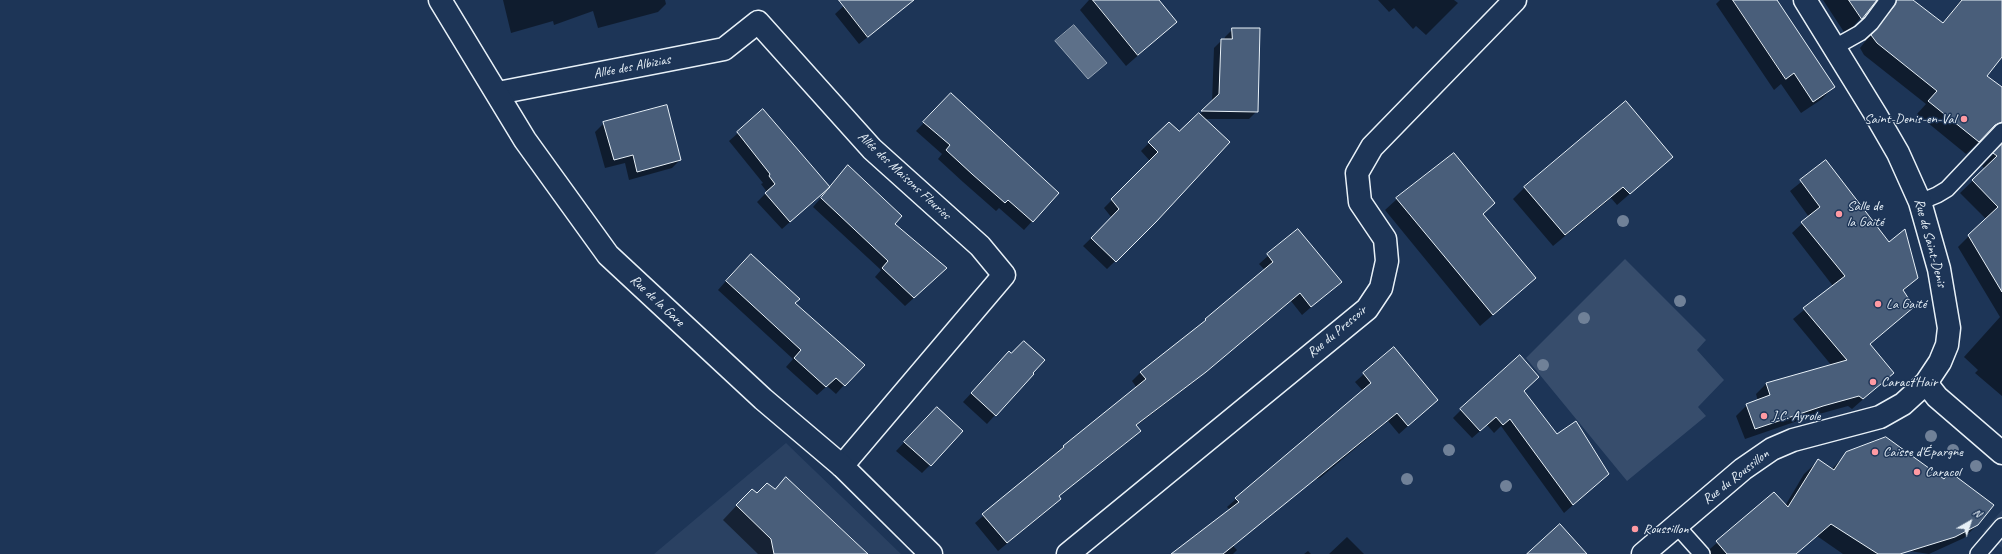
<!DOCTYPE html>
<meta charset="utf-8">
<style>
body{margin:0}
#map{position:relative;width:2002px;height:554px;overflow:hidden;background:#1d3557;font-family:Caveat,sans-serif}
canvas{display:block}
.north{position:absolute;left:1950px;top:502px;width:40px;height:40px;-webkit-text-stroke:3px #1d3557;paint-order:stroke;rotate:39deg;font-size:11px;font-weight:700;line-height:16px;text-align:center;color:#e8f1f8}
.north::after{content:'';display:block;margin:auto;width:14px;height:18px;background:#e8f1f8;clip-path:polygon(50% 0,100% 100%,50% 72%,0 100%)}
</style>
<div id="map">
<canvas width="2002" height="554"></canvas>
<div class="north">N</div>
</div>
<script>
const g = document.querySelector('canvas').getContext('2d');
g.lineJoin = 'round';
function paint(path, color) { g.fillStyle = color; g.fill(path, 'evenodd'); }
function stroke(path, color, width, dash) { g.strokeStyle = color; g.lineWidth = width; g.lineCap = dash ? 'butt' : 'round'; g.setLineDash(dash || []); g.stroke(path); }
function label(font, color, halo, rows, align = 'center') {
  g.font = font + ' Caveat,sans-serif'; g.lineWidth = 3; g.setLineDash([]); g.textBaseline = 'middle'; g.strokeStyle = halo; g.fillStyle = color; for (const [text, x, y, turn = 0] of rows) {
    g.save(); g.translate(x, y); g.rotate((+turn || 0) * Math.PI / 180); g.textAlign = isNaN(turn) ? turn : align; if (halo) g.strokeText(text, 0, 0); g.fillText(text, 0, 0); g.restore();
  }
}
paint(new Path2D(`
 M786 443 901 554H654Z
 M2002 510V548L1983 532Z`), '#2a4162');
paint(new Path2D(`
 M1625 259 1706 340 1697 350 1724 380 1698 407 1706 416 1627 481 1526 358Z`), '#374d6c');
const water = new Path2D(`
 M1074 25 1107 63 1088 79 1055 41Z`);
paint(water, '#5d7089');
stroke(water, '#95a4b5', 1);
paint(new Path2D(`
 M503 0H665L666 4 658 12 598 28 593 11 554 25 553 21 511 33Z
 M850 0H914L859 44 835 14Z
 M1089 0H1158L1176 22 1126 66 1080 10Z
 M1378 0H1454L1458 3 1426 35 1416 26 1413 29 1394 8 1389 12Z
 M1720 0H1776L1833 87 1822 99 1801 113 1781 84 1774 90 1716 4Z
 M1823 0H1911L1942 24 1961 0H2002V55L1986 76 2002 88V396L1975 373 1978 370 1964 357 2000 317 1958 247 1986 219 1960 193 1985 169 1982 166 1997 150 1998 141 1992 134 1986 135 1966 154 1917 114 1926 104 1864 55 1860 48 1883 19 1881 5 1873 4 1851 29 1844 32Z
 M1233 29 1257 111 1249 119H1204L1155 222 1107 269 1083 246 1112 218 1104 208 1150 161 1141 151 1169 123 1179 133 1212 103 1214 48 1222 40H1224L1225 37Z
 M951 95 1058 193 1024 230 999 208 996 211 963 182 938 159 942 154 916 131Z
 M763 111 829 188 848 167 937 277 905 306 875 277 881 270 813 207 826 192 825 191 782 229 757 202 767 192 761 184 763 183 729 141Z
 M604 123 680 160 672 168 629 180 625 163 605 168 595 132Z
 M1672 157 1617 205 1611 198 1553 246 1513 199 1525 187Z
 M1826 162 1917 278 1903 291 1913 306 1869 345 1893 373 1852 409 1848 406 1812 416 1745 439 1736 416 1747 405 1758 401 1756 394 1767 383 1832 366 1793 319 1833 286 1792 233 1809 217 1790 191Z
 M1397 199 1494 203 1482 215 1523 289 1480 326 1385 210Z
 M1297 230 1340 282 1302 315 1291 301 1196 380 1136 426 1139 431 1131 439 1058 497 1060 499 1051 507 998 551 975 523 1064 446 1137 388 1132 381 1140 373 1197 328 1265 270 1259 264Z
 M742 263 794 303 844 385 836 394 827 386 817 395 786 367 793 359 718 290Z
 M1001 361 995 415 987 424 963 402Z
 M1364 374 1437 400 1399 434 1388 421 1320 478 1313 480 1233 546 1237 550 1233 554H1173L1230 510 1227 507 1236 499 1363 391 1355 382Z
 M1523 391 1557 435 1599 482 1564 513 1501 426 1494 433 1487 425 1472 438 1453 418 1461 410Z
 M928 417 930 465 922 473 896 451Z
 M1847 453 1943 480 1950 473 1977 525 1964 538 1929 554 1903 550 1900 554H1843L1817 536 1796 554H1704L1774 494 1785 506 1804 474 1818 461 1831 470Z
 M757 494 866 554H758L723 520 738 504Z
 M1347 537 1364 554H1329Z
 M1308 551 1311 554H1304Z`), '#0007');
const building = new Path2D(`
 M839 0H914L868 37Z
 M1093 0H1159L1177 22 1138 55Z
 M1733 0H1777L1835 87 1813 102 1794 73 1786 79Z
 M1849 0H1877L1862 19Z
 M1897 0H1913L1943 23 1962 0H2002V57L1987 76 2002 87V122L1995 125 1979 142 1928 101 1937 91 1877 43 1871 35 1895 5Z
 M1232 28H1260L1258 112 1201 111 1219 94 1221 39H1232Z
 M951 93 1059 193 1033 222 1008 200 1005 203 972 174 946 150 950 145 923 122Z
 M1626 101 1673 157 1630 194 1623 187 1565 235 1524 187Z
 M667 105 681 160 637 172 633 155 614 160 603 122Z
 M763 109 830 187 790 222 765 193 775 184 769 176 770 174 737 132Z
 M1199 113 1230 142 1156 222 1116 262 1091 238 1119 209 1111 199 1158 152 1148 142 1169 122 1179 131Z
 M2002 144V292L1968 235 1998 207 1972 180 1997 156 1993 153Z
 M1454 153 1495 203 1483 214 1536 278 1493 315 1396 198Z
 M1826 160 1889 242 1905 229 1918 278 1903 290 1914 307 1870 344 1894 373 1863 399 1859 396 1823 406 1755 429 1746 404 1770 395 1766 383 1847 360 1803 308 1845 276 1801 222 1820 207 1800 180Z
 M848 165 902 216 895 224 947 268 914 298 882 268 888 261 821 198Z
 M1298 229 1342 282 1311 307 1300 293 1206 372 1136 425 1141 431 1059 496 1061 499 1007 543 982 514 1064 447 1063 446 1146 379 1140 372 1206 320 1205 319 1273 262 1267 254Z
 M751 254 800 299 795 303 865 365 845 386 836 378 826 387 794 358 801 350 726 281Z
 M1024 341 1045 360 1033 373 1034 374 996 416 971 393 1009 351 1011 353Z
 M1394 347 1438 400 1408 426 1397 413 1223 554H1171L1239 502 1235 498 1371 383 1363 373Z
 M1520 355 1539 377 1524 391 1557 434 1576 421 1609 474 1573 505 1510 419 1503 425 1496 417 1480 431 1460 409Z
 M937 407 963 431 931 466 904 442Z
 M1886 437 1944 479 1950 472 1994 505 1978 525 1955 537 1900 554H1878L1831 524 1796 554H1727L1716 541 1774 492 1788 507 1818 459 1834 470 1846 452Z
 M786 477 868 554H774L771 539 736 505 752 489 757 493 767 483 775 489Z
 M1560 524 1587 554H1527Z`);
paint(building, '#495e7a');
stroke(building, '#e8f1f8', 1);
const lane = new Path2D(`
 M1835 47 1860 33 1871 23 1888 0
 M1920 202 1937 195 1947 189 2002 131
 M1676 525 1702 554
 M1978 554 2002 526`);
const street = new Path2D(`
 M498 93 724 49 758 22 872 149 980 246 1004 275 842 466
 M1068 554 1367 309 1381 288 1387 261 1385 239 1360 202 1357 173 1372 147 1515 0`);
const secondary = new Path2D(`
 M440 0 525 140 608 255 763 399 842 466 931 554
 M1926 383 1937 397 2002 453
 M1643 554 1743 469 1772 449 1793 440 1880 417 1903 404 1926 383 1940 362 1947 345 1949 328 1939 269 1920 202 1898 153 1876 115 1805 0`);
stroke(lane, '#e8f1f8', 18);
stroke(street, '#e8f1f8', 25);
stroke(secondary, '#e8f1f8', 25);
stroke(lane, '#1d3557', 15);
stroke(street, '#1d3557', 22);
stroke(secondary, '#1d3557', 22);
g.fillStyle = '#708198';
for (const [x, y] of [
 [1623,221],
 [1680,301],
 [1584,318],
 [1543,365],
 [1931,436],
 [1449,450],
 [1953,450],
 [1976,466],
 [1407,479],
 [1506,486]
]) { g.beginPath(); g.arc(x, y, 6, 0, 2 * Math.PI); g.fill(); }
for (const [x, y, r, color] of [
 [1964,119,4,"#ff9aa2"],
 [1839,214,4,"#ff9aa2"],
 [1878,304,4,"#ff9aa2"],
 [1873,382,4,"#ff9aa2"],
 [1764,416,4,"#ff9aa2"],
 [1875,452,4,"#ff9aa2"],
 [1917,472,4,"#ff9aa2"],
 [1635,529,4,"#ff9aa2"]
]) { const dot = new Path2D(); dot.arc(x, y, r, 0, 2 * Math.PI); g.fillStyle = color; g.fill(dot); stroke(dot, '#1d3557', 1.5); }
label('14px', '#e8f1f8', '#1d3557', [
 ["Allée des Albizias",632,67,-11],
 ["Allée des Maisons Fleuries",904,176,43],
 ["Rue de Saint-Denis",1930,243,75],
 ["Rue de la Gare",657,301,43],
 ["Rue du Pressoir",1337,332,-40],
 ["Rue du Roussillon",1736,477,-38]
]);
label('14px', '#e8f1f8', '#1d3557', [
 ["Saint-Denis-en-Val",1956,119,"right"],
 ["Salle de",1847,206],
 ["la Gaité",1847,222],
 ["La Gaité",1886,304],
 ["Caract'Hair",1881,382],
 ["J.C. Ayrole",1772,416],
 ["Caisse d'Épargne",1883,452],
 ["Caracol",1925,472],
 ["Roussillon",1643,529]
], 'left');
</script>
